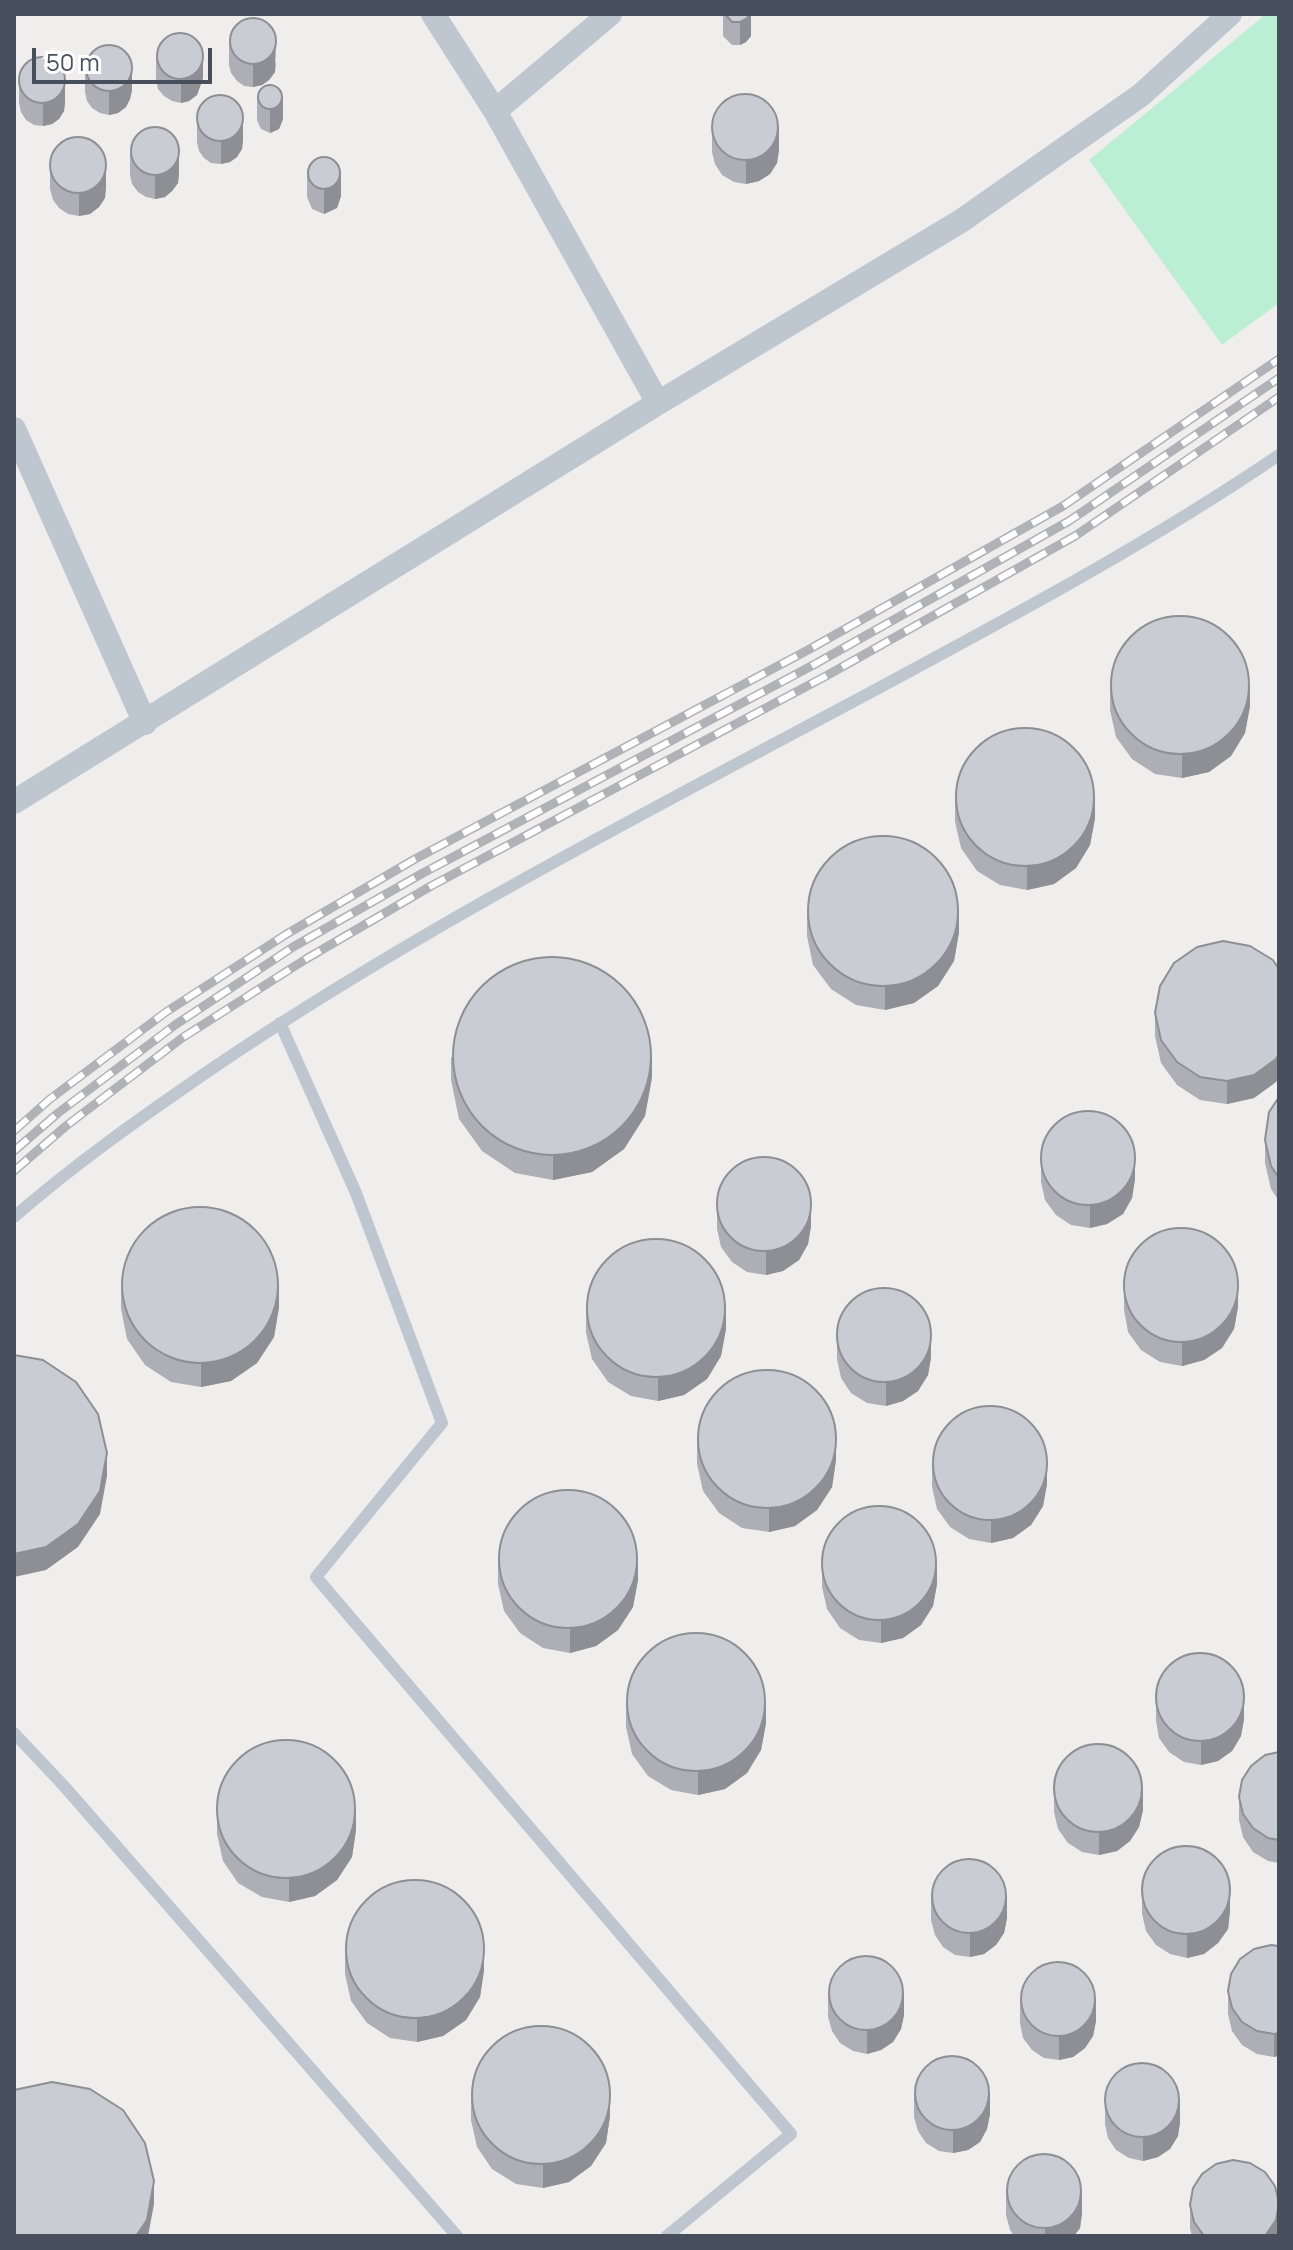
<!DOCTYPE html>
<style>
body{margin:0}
#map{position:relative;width:1293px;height:2250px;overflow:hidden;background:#f0eeed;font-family:Manrope,sans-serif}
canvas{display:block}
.frame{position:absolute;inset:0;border:16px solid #464f5b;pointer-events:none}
.scale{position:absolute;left:32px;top:48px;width:180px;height:36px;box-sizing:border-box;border:4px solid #464f5b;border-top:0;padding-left:10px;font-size:24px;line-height:28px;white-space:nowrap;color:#464f5b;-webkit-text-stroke:6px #fff;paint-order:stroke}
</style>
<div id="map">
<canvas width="1293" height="2250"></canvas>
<div class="frame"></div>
<div class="scale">50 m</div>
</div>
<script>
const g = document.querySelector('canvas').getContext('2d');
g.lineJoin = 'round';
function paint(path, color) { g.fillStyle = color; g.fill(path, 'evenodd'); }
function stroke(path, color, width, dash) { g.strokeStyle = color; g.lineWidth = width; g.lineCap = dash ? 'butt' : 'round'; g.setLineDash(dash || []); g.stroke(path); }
paint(new Path2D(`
 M1266 14H1279V303L1222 345 1089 160Z`), '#bbefd4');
stroke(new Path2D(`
 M280 1023 356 1193 442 1423 316 1577 791 2134 667 2236
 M14 1217C76 1163 143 1116 210 1070 425 924 659 806 888 683 1020 612 1154 540 1279 455
 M14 1733 64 1786 457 2236`), '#bec6d0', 12);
stroke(new Path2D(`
 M433 14 495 111 658 403
 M495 111 610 14
 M14 429 145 723
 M14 802 658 403 961 221 1141 95 1230 14`), '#bec6d0', 24);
const rail = new Path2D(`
 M14 1131 50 1099 166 1012 285 935 415 859 808 650 1063 506 1279 359
 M14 1151 58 1113 175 1025 293 947 423 873 817 663 1069 521 1279 378
 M14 1171 66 1126 182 1038 306 959 431 886 826 676 1075 536 1279 397`);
stroke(rail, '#b0b2b8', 9);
stroke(rail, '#fff', 6, [18]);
paint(new Path2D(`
 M723 14H751V36L746 42 740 45H732L723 36Z
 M229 42 276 63 275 72 269 80 262 85 253 87 244 86 237 81 231 73 229 65Z
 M156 57 203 78 197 95 189 101 181 103 172 101 164 96 158 89 156 80Z
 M85 69 132 90 130 99 126 107 118 113 109 115 100 113 92 108 87 101 85 92Z
 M19 80 65 102 64 111 59 119 52 124 43 126 34 125 26 120 21 112 19 103Z
 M257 97 283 119 279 129 270 133 261 129 257 120Z
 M197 119 243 140 242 149 237 157 230 162 221 164 211 163 204 158 199 151 197 142Z
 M712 129 779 150 777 163 770 174 759 181 746 184 734 182 722 175 715 164 712 152Z
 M130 152 179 173 178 183 172 191 165 197 155 199 146 197 138 192 132 184 130 175Z
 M50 166 106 187 105 198 99 207 90 214 79 216 68 214 59 208 53 200 50 189Z
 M307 174 341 196 337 208 324 214 312 209 307 197Z
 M1110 687 1250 706 1245 733 1231 756 1209 772 1182 778 1155 774 1132 759 1116 737 1110 710Z
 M955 799 1095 818 1090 845 1076 868 1054 884 1027 890 1000 885 977 871 961 848 955 822Z
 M807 913 959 932 954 961 938 986 914 1003 885 1010 856 1005 831 989 813 965 807 936Z
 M1279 969V1077L1276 1082 1254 1098 1227 1104 1200 1100 1177 1085 1161 1063 1155 1036V1013Z
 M451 1057 652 1077 645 1116 624 1149 592 1172 553 1180 515 1173 482 1151 459 1119 451 1080Z
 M1279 1097V1201L1271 1189 1265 1163V1140Z
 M1041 1159 1135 1179 1132 1198 1123 1214 1107 1224 1090 1228 1071 1225 1056 1215 1045 1200 1041 1182Z
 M717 1206 811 1226 808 1244 799 1260 783 1271 766 1275 747 1272 732 1262 721 1247 717 1229Z
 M121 1286 279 1307 274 1337 257 1363 231 1381 201 1387 171 1382 145 1365 127 1339 121 1309Z
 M1124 1287 1238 1307 1234 1329 1222 1348 1204 1360 1182 1366 1160 1362 1141 1350 1128 1332 1124 1310Z
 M586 1310 726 1329 721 1356 707 1379 684 1395 658 1401 631 1396 608 1382 592 1359 586 1333Z
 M837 1336 931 1357 928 1375 918 1391 903 1401 886 1406 867 1403 851 1393 841 1378 837 1359Z
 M697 1441 836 1460 832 1487 817 1510 795 1526 769 1532 742 1528 719 1513 703 1491 697 1464Z
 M932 1464 1047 1484 1043 1506 1031 1525 1013 1538 991 1543 969 1539 950 1527 937 1509 932 1487Z
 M498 1561 638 1580 633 1607 618 1630 596 1646 570 1653 543 1648 520 1633 504 1611 498 1584Z
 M822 1564 937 1584 933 1606 921 1625 903 1638 881 1643 859 1640 840 1628 827 1609 822 1587Z
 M1156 1698 1244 1719 1241 1736 1232 1751 1218 1761 1201 1765 1184 1762 1169 1752 1159 1738 1156 1721Z
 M626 1704 766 1723 761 1750 747 1773 725 1789 698 1795 671 1790 648 1776 632 1754 626 1727Z
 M1279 1752V1863L1268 1861 1253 1852 1243 1837 1239 1820V1797Z
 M1054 1789 1143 1810 1139 1827 1130 1841 1117 1851 1099 1855 1082 1852 1068 1843 1058 1829 1054 1812Z
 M217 1811 356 1830 352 1857 337 1880 315 1896 289 1902 262 1897 238 1883 223 1861 217 1834Z
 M1142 1891 1230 1911 1228 1929 1218 1943 1204 1954 1187 1958 1170 1954 1156 1945 1146 1931 1142 1914Z
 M931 1897 1007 1918 1004 1933 996 1945 984 1954 970 1957 955 1955 943 1947 935 1935 931 1920Z
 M1279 1946 1274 2057 1257 2054 1242 2045 1232 2031 1228 2014V1991Z
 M345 1951 484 1970 480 1997 466 2020 443 2036 417 2042 390 2038 367 2023 351 2001 345 1974Z
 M828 1994 904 2015 901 2029 893 2042 881 2050 867 2054 853 2051 840 2043 832 2031 828 2017Z
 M1020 2000 1096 2021 1093 2036 1085 2048 1073 2057 1059 2060 1044 2058 1032 2050 1023 2038 1020 2023Z
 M914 2094 990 2114 987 2129 980 2142 968 2150 953 2153 939 2151 926 2143 918 2131 914 2117Z
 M471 2097 610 2116 606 2143 591 2166 569 2182 543 2188 516 2184 492 2169 477 2147 471 2120Z
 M1105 2101 1180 2122 1178 2136 1170 2149 1158 2157 1143 2161 1129 2158 1116 2150 1108 2138 1105 2124Z
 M1006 2192 1082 2213 1080 2228 1074 2236H1014L1010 2230 1006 2215Z
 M1190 2205 1279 2226 1277 2236H1192L1190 2229Z`), '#aeafb6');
paint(new Path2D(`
 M751 14V36L746 42 740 45V22Z
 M276 40 275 72 269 80 262 85 253 87V64Z
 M203 55V78L197 95 189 101 181 103V80Z
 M132 67V90L130 99 126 107 118 113 109 115V92Z
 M65 79V102L64 111 59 119 52 124 43 126V103Z
 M283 96V119L279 129 270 133V110Z
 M243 117V140L242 149 237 157 230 162 221 164V141Z
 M779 127V150L777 163 770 174 759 181 746 184V161Z
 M179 150V173L178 183 172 191 165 197 155 199V176Z
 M106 164V187L105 198 99 207 90 214 79 216V193Z
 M341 173V196L337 208 324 214V190Z
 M1250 683V706L1245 733 1231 756 1209 772 1182 778V755Z
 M1095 795V818L1090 845 1076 868 1054 884 1027 890V867Z
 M959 909V932L954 961 938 986 914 1003 885 1010V987Z
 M652 1054V1077L645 1116 624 1149 592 1172 553 1180V1157Z
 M1279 1054V1077L1276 1082 1254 1098 1227 1104V1081Z
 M1135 1156V1179L1132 1198 1123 1214 1107 1224 1090 1228V1205Z
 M811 1203V1226L808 1244 799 1260 783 1271 766 1275V1252Z
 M279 1284V1307L274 1337 257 1363 231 1381 201 1387V1364Z
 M1238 1284V1307L1234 1329 1222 1348 1204 1360 1182 1366V1342Z
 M726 1306V1329L721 1356 707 1379 684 1395 658 1401V1378Z
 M931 1334V1357L928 1375 918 1391 903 1401 886 1406V1383Z
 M836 1437V1460L832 1487 817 1510 795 1526 769 1532V1509Z
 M107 1453V1476L100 1514 78 1547 46 1570 14 1577V1554Z
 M1047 1461V1484L1043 1506 1031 1525 1013 1538 991 1543V1520Z
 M638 1557V1580L633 1607 618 1630 596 1646 570 1653V1630Z
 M937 1561V1584L933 1606 921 1625 903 1638 881 1643V1620Z
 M1244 1696V1719L1241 1736 1232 1751 1218 1761 1201 1765V1742Z
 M766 1700V1723L761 1750 747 1773 725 1789 698 1795V1772Z
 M1143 1787V1810L1139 1827 1130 1841 1117 1851 1099 1855V1832Z
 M356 1807V1830L352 1857 337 1880 315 1896 289 1902V1879Z
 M1230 1888V1911L1228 1929 1218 1943 1204 1954 1187 1958V1934Z
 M1007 1895V1918L1004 1933 996 1945 984 1954 970 1957V1934Z
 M484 1947V1970L480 1997 466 2020 443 2036 417 2042V2019Z
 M904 1992V2015L901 2029 893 2042 881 2050 867 2054V2031Z
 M1096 1998V2021L1093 2036 1085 2048 1073 2057 1059 2060V2037Z
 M1279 2033V2056L1274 2057V2034Z
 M990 2091V2114L987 2129 980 2142 968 2150 953 2153V2130Z
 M610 2093V2116L606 2143 591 2166 569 2182 543 2188V2165Z
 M1180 2099V2122L1178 2136 1170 2149 1158 2157 1143 2161V2138Z
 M154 2181V2204L148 2236H136Z
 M1082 2190V2213L1080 2228 1074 2236H1045V2229Z
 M1279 2203V2226L1277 2236H1265Z`), '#8d8f94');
const building = new Path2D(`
 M725 14H750L746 19 740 22H732Z
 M230 41a23 23 0 1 1 46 0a23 23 0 1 1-46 0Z
 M157 56a23 23 0 1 1 46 0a23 23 0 1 1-46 0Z
 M86 68a23 23 0 1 1 46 0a23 23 0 1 1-46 0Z
 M19 80a23 23 0 1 1 46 0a23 23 0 1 1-46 0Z
 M258 97a12 12 0 1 1 24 0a12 12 0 1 1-24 0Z
 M712 127a33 33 0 1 1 66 0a33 33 0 1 1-66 0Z
 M197 118a23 23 0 1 1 46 0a23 23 0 1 1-46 0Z
 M131 151a24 24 0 1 1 48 0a24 24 0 1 1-48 0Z
 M50 165a28 28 0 1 1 56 0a28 28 0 1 1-56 0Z
 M308 173a16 16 0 1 1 32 0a16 16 0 1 1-32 0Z
 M1111 685a69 69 0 1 1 138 0a69 69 0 1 1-138 0Z
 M956 797a69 69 0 1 1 138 0a69 69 0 1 1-138 0Z
 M808 911a75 75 0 1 1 150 0a75 75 0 1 1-150 0Z
 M1223 941 1250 946 1273 960 1279 969V1054L1276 1059 1254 1075 1227 1081 1200 1077 1177 1062 1161 1040 1155 1013 1160 986 1174 963 1197 947Z
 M453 1056a99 99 0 1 1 198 0a99 99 0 1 1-198 0Z
 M1279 1097V1178L1271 1166 1265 1140 1269 1112Z
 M1041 1158a47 47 0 1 1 94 0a47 47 0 1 1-94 0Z
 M717 1204a47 47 0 1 1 94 0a47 47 0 1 1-94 0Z
 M122 1285a78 78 0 1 1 156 0a78 78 0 1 1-156 0Z
 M1124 1285a57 57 0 1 1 114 0a57 57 0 1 1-114 0Z
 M587 1308a69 69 0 1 1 138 0a69 69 0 1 1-138 0Z
 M837 1335a47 47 0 1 1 94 0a47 47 0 1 1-94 0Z
 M14 1355 43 1360 76 1382 98 1414 107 1453 100 1491 78 1524 46 1547 14 1554Z
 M698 1439a69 69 0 1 1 138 0a69 69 0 1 1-138 0Z
 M933 1463a57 57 0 1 1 114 0a57 57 0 1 1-114 0Z
 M499 1559a69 69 0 1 1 138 0a69 69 0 1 1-138 0Z
 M822 1563a57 57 0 1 1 114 0a57 57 0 1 1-114 0Z
 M627 1702a69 69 0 1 1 138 0a69 69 0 1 1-138 0Z
 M1156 1697a44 44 0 1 1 88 0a44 44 0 1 1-88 0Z
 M217 1809a69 69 0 1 1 138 0a69 69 0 1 1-138 0Z
 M1054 1788a44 44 0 1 1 88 0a44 44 0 1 1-88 0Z
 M1279 1752V1840L1268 1838 1253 1828 1243 1814 1239 1797 1242 1780 1251 1766 1265 1755Z
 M1142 1890a44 44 0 1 1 88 0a44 44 0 1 1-88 0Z
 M932 1896a37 37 0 1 1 74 0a37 37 0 1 1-74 0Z
 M346 1949a69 69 0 1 1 138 0a69 69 0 1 1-138 0Z
 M1271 1945 1279 1946V2033L1274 2034 1257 2031 1242 2022 1232 2008 1228 1991 1231 1974 1240 1959 1254 1949Z
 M829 1993a37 37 0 1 1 74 0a37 37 0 1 1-74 0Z
 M1021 1999a37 37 0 1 1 74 0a37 37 0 1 1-74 0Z
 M472 2095a69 69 0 1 1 138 0a69 69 0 1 1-138 0Z
 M915 2093a37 37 0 1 1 74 0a37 37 0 1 1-74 0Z
 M1105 2100a37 37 0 1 1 74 0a37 37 0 1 1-74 0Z
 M52 2082 90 2089 123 2110 145 2143 154 2181 147 2220 136 2236H14V2090Z
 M1007 2191a37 37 0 1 1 74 0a37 37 0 1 1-74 0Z
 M1233 2160 1250 2163 1265 2172 1275 2186 1279 2203 1276 2220 1265 2236H1204L1194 2222 1190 2205 1193 2188 1202 2174 1216 2164Z`);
paint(building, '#caccd4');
stroke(building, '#8d8f94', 2);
</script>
